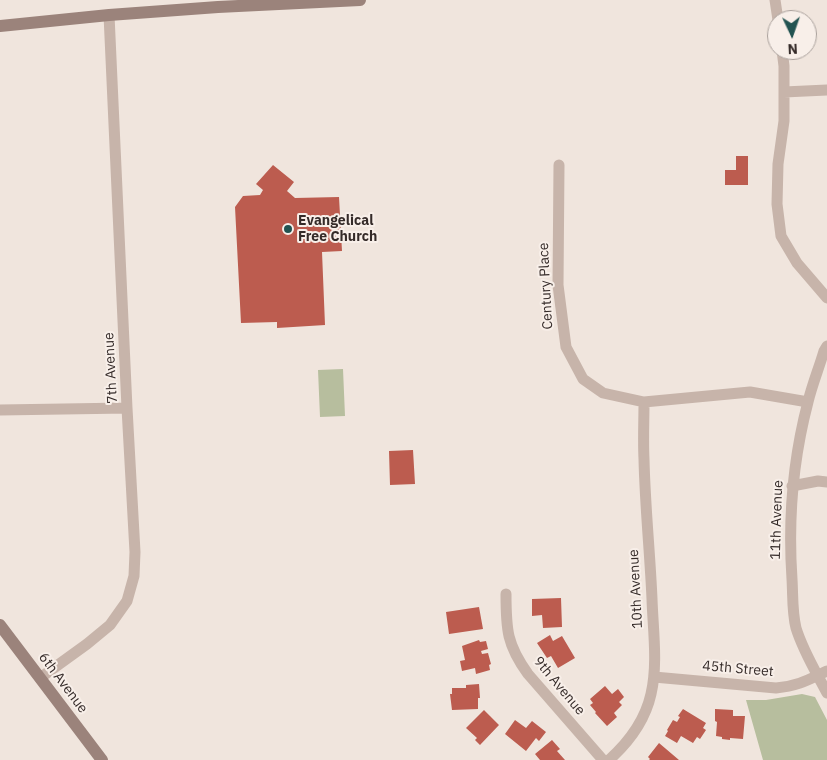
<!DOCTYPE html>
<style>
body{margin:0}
#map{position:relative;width:827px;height:760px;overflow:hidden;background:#f0e5dd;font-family:"IBM Plex Sans",sans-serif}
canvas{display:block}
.north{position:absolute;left:767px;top:10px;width:50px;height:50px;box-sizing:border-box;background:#f8efe9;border:1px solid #aaa19c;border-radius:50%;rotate:177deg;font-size:14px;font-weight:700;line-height:20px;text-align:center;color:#352b29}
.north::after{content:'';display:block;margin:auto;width:18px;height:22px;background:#225351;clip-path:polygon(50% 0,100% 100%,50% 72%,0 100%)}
</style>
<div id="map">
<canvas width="827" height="760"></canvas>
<div class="north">N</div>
</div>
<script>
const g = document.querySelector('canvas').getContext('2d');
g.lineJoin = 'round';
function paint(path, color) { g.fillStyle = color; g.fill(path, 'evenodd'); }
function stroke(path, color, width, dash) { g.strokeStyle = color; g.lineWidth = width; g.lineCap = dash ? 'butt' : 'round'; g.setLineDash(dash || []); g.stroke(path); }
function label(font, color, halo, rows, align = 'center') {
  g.font = font + ' "IBM Plex Sans",sans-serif'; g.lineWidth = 4; g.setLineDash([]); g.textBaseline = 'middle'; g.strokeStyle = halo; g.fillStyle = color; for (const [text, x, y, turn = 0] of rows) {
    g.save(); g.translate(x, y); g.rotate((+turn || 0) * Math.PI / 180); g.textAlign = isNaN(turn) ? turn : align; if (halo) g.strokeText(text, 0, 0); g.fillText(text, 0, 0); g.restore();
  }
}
paint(new Path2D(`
 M343 369 345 416 320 417 318 370Z
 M802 694 815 697 827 720V760H763L746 700H766Z`), '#b7be9e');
paint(new Path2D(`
 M736 156H748V185H725V170H736Z
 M273 165 294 182 287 191 295 198 339 197 342 251 322 252 325 325 277 328V322L241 323 235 207 243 196 260 195 263 190 256 184Z
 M413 450 415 484 390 485 389 451Z
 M561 598 562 627 543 628 542 615 532 616V599Z
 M479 607 483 629 449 634 446 612Z
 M550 635 553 641 562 636 575 658 558 668 551 656 547 658 537 643Z
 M479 640 480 642 486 641 488 649 481 651 482 654 488 653 491 664 489 665 490 670 476 674 475 668 462 671 460 661 465 660 462 646Z
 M479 684 480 698H478V709L452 710 450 694H452V688H466V685Z
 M605 686 612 694 618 689 624 697 619 702 622 705 614 713 617 717 607 726 595 713 596 712 590 705 593 703 590 699Z
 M683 709 706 723 703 728 706 730 700 739 697 737 693 743 681 736 677 743 665 736 668 731 667 730 673 720 677 722 680 717 678 716Z
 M715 709 733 710V716H745L743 739 730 738V740L722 739V737L716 736 717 722 715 721Z
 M484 710 499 725 480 745 475 740 477 738 466 728Z
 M515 720 526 728 532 721 546 732 539 741 536 738 526 751 505 734Z
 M552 740 560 749 557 751 565 760H540L535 754Z
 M659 743 679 760H649L650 759 648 757Z`), '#bc5c4f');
stroke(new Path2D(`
 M775 0 778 20
 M782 50 784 66V121L778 164 777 204 781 236 797 263 827 298
 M784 92 827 90
 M559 165 558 285 566 347 583 379 603 393 644 402 750 392 808 402
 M827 346 824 351C819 368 812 385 808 402 793 459 788 520 792 579 793 595 792 612 796 628 803 651 816 672 827 693
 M0 410 127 408
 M792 486 818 481 827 482
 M506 594C506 630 507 645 528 674L603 760
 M654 677 776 688C798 686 808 680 827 671
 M40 678 87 644 110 625 127 601 134 576 135 552 127 408 109 15
 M609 760C629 742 645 721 651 694 658 664 653 630 652 599 650 553 645 506 644 459 643 440 644 421 644 402`), '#c7b4aa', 11);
stroke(new Path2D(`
 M0 26 109 15 218 7 360 0
 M0 625 102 760`), '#9b837b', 12);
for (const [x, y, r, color] of [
 [288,229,5,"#225351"]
]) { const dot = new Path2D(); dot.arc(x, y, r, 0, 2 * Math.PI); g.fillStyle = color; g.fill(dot); stroke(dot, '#f8efe9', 2); }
label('bold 14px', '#352b29', '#f8efe9', [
 ["Evangelical",298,221],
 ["Free Church",298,237]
], 'left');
label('14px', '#352b29', '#f8efe9', [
 ["Century Place",546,286,-93],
 ["7th Avenue",111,368,-93],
 ["11th Avenue",777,520,-88],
 ["10th Avenue",636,589,-93],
 ["45th Street",738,669,5],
 ["6th Avenue",63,683,53],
 ["9th Avenue",559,686,50]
]);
</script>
